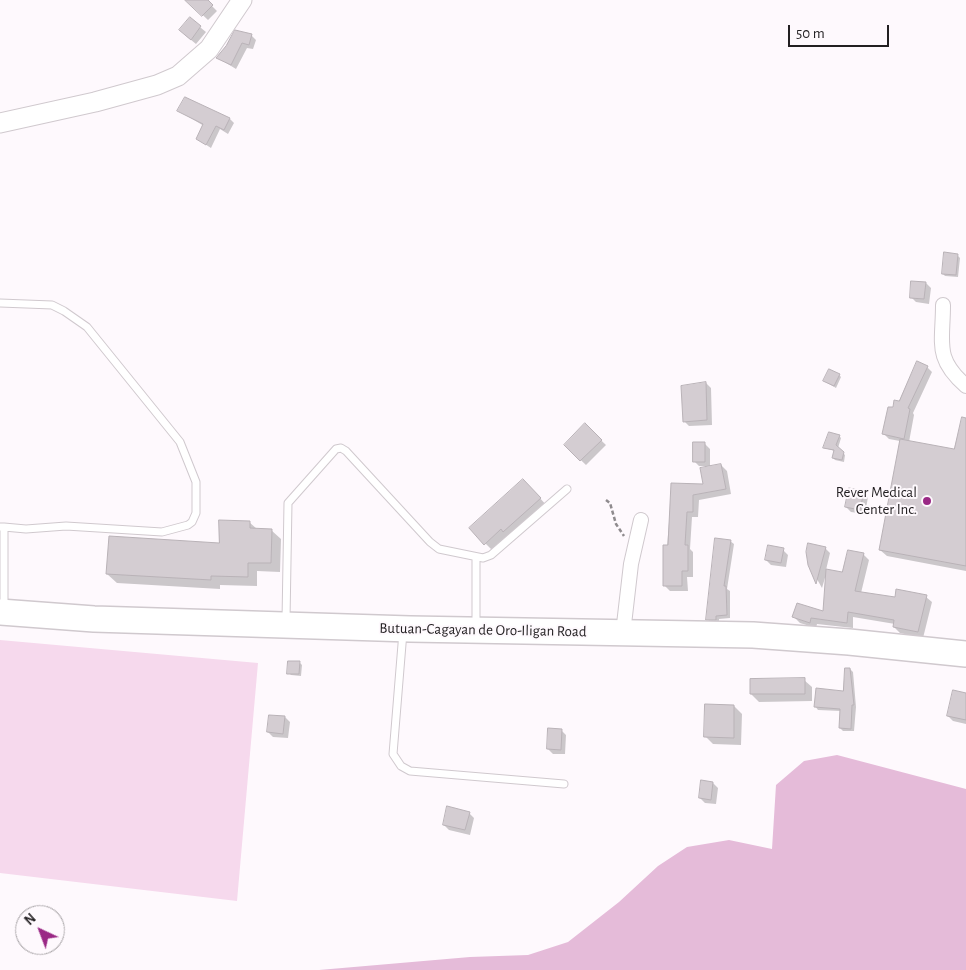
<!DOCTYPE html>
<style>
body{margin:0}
#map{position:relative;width:966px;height:970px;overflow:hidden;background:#fef9fd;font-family:"Alegreya Sans",sans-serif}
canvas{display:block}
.north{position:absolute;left:15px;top:905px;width:50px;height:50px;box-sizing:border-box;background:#fef9fd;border:1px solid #a6a2a5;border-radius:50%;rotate:317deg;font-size:14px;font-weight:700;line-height:20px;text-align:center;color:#221f21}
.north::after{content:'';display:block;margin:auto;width:18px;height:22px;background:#9a2885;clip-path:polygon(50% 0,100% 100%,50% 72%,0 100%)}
.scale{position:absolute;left:788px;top:25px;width:101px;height:22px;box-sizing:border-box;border:2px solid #221f21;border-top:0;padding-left:6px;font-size:15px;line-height:18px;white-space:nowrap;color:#221f21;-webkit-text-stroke:4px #fef9fd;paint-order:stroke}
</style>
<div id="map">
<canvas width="966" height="970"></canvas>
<div class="north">N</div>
<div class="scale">50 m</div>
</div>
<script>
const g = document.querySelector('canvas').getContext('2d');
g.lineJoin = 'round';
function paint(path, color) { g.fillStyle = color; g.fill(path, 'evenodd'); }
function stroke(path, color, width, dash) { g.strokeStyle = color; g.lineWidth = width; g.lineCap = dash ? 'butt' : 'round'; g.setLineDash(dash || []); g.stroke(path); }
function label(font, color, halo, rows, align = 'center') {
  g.font = font + ' "Alegreya Sans",sans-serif'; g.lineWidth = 4; g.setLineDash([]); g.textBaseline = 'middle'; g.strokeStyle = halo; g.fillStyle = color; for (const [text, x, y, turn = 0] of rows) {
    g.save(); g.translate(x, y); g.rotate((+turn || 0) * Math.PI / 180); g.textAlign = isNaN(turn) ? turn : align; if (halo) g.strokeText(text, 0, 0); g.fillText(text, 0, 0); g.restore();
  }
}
paint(new Path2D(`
 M0 640 258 663 237 901 0 873Z`), '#f6d9ed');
paint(new Path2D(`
 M837 755 966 789V970H319L470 957 528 955 568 942 619 902 658 866 687 847 729 840 772 849 776 785 804 761Z`), '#e5bbd9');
paint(new Path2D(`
 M195 0H206L217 11 208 20 191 4Z
 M190 19 206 32 196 44 185 35Z
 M251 35 256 40 253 49 247 48 236 69 218 58Z
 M179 111 230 119 234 123 228 134 220 129 211 148 197 139 204 126Z
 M958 256 960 258 958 277 945 276 943 274Z
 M926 283 931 288 929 304 916 302 911 297Z
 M927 367 932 372 913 413 914 415 909 442 955 451 966 421V571L887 556 880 550 900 441 889 439 884 434 894 408Z
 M839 375 841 377 836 388 824 381Z
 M706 383 711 388 712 425 689 426 684 421Z
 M585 425 606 445 586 465 565 445Z
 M839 436 841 438 838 448 845 455 844 462 835 460 833 458 835 451 824 448Z
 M705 444 710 449V466H699L694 461Z
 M721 465 727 471 731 494 699 500 698 517H692L690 549 693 552V577H687L688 591H670L664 585 672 484 704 486Z
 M531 488 547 506 493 551 471 529Z
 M863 492 868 497 865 514 851 512 846 507Z
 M249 522 257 529 271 530 281 539 280 572 257 571V586L220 585V589L117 583 107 574 220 544Z
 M730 541 734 544 727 589 730 591V618L719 619V623H711L707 619Z
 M825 548 830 553 826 570 843 573 863 554 869 560 861 593 896 598 926 597 932 602 923 638 900 633 894 627 895 624 853 617V628L817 624 816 628 800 623 794 617 824 613 827 571 822 588 809 565Z
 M783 550 788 555 786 567 771 565 766 560Z
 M300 663 302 665 301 676 291 675 289 673Z
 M850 669 853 672 856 707 854 731H843L840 728 841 711 818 710 815 706 844 692Z
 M804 680 812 687V701L759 702 751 694Z
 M966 694V724L953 721 948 716Z
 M734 706 742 714 741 745 713 744 705 736Z
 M285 717 290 722 288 738 273 737 268 732Z
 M561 730 566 735 565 754H553L548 749Z
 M713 783 718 788 716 804 705 803 700 798Z
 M469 813 474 818 470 835 449 830 444 825Z`), '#0003');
const building = new Path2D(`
 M185 0H208L213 5 202 16Z
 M190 17 201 26 191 40 179 30Z
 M235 30 252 34 249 45 242 43 231 65 216 58 226 46Z
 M185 97 230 118 224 130 216 126 206 145 196 139 203 124 177 111Z
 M944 252 958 254 956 275 942 274Z
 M911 281 926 282 924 299 910 298Z
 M917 361 928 366 908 408 910 409 904 439 882 434 888 407H893L894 400 899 401Z
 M829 369 840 374 834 386 823 381Z
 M706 382 707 420 683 422 681 386Z
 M962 417 966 418V566L879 550 900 439 954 449Z
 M585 423 602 440 580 461 564 445Z
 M829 432 840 435 836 445 844 452 842 460 832 458 834 450 823 448Z
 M693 442H705V462H693Z
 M721 464 726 489 693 495V512H687L685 545H688V571H682V586H663V545H668L671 483 703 484 700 468Z
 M523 479 541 498 503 532 501 529 484 545 469 528Z
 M849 488 864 491 860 510 845 507Z
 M219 520 250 521V528L272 529 271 563H248V577L211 576V580L106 574 109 536 219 543Z
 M715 538 731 540 724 586H726L727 615 716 616V620H706Z
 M808 543 826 547 816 584 808 565 806 552Z
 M768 545 784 548 781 563 765 560Z
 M848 550 864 553 855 591 895 597 896 589 927 595 918 632 893 627 894 620 848 612 847 623 811 618 810 623 792 617 797 603 823 611 826 569 842 572Z
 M288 661H300L299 674H287Z
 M845 668H850L854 705H852L851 729 839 728 840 709 814 707 816 688 843 691Z
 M805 678V694H750V679Z
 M953 690 966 693V720L947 716Z
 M705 704 734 705V738L704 737Z
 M269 715 285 716 283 734 267 732Z
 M548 728 562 729 561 750 547 749Z
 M701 780 713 782 711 800 699 798Z
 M447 806 470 812 465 830 443 825Z`);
paint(building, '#d4cdd2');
stroke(building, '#b9b2b7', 1);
const lane = new Path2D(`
 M0 303 52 305 64 311 87 327 180 442 196 482V513L192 522 188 525 162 532 66 526 26 529 4 527
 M0 527H4V609
 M286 620 288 503 336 449 341 448 346 451 430 542 439 549 483 558 491 555 567 489
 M476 625V557
 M403 632 393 754 401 766 410 771 564 784`);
const street = new Path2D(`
 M943 305C943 343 934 358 966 386
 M623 633 631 564 641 520`);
const secondary = new Path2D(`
 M0 123 95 102 157 85 178 76 209 49 242 0`);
const highway = new Path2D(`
 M0 612 94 619 410 629 753 635 849 642 966 654`);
stroke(lane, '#d0c9ce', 9);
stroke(street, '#d0c9ce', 16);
stroke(secondary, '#d0c9ce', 21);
stroke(highway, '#d0c9ce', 28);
stroke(new Path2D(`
 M606 500 610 503 616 524 624 536`), '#8f8b8e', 2.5, [4, 2.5]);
stroke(lane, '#fff', 7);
stroke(street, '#fff', 14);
stroke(secondary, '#fff', 19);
stroke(highway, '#fff', 25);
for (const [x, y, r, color] of [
 [927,501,5,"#9a2885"]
]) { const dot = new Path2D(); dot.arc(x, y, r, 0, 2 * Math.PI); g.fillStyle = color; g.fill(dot); stroke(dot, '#fef9fd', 2); }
label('15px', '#221f21', '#fef9fd', [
 ["Rever Medical",917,492],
 ["Center Inc.",917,509]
], 'right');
label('15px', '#221f21', '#fef9fd', [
 ["Butuan-Cagayan de Oro-Iligan Road",483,630,1]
]);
</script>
